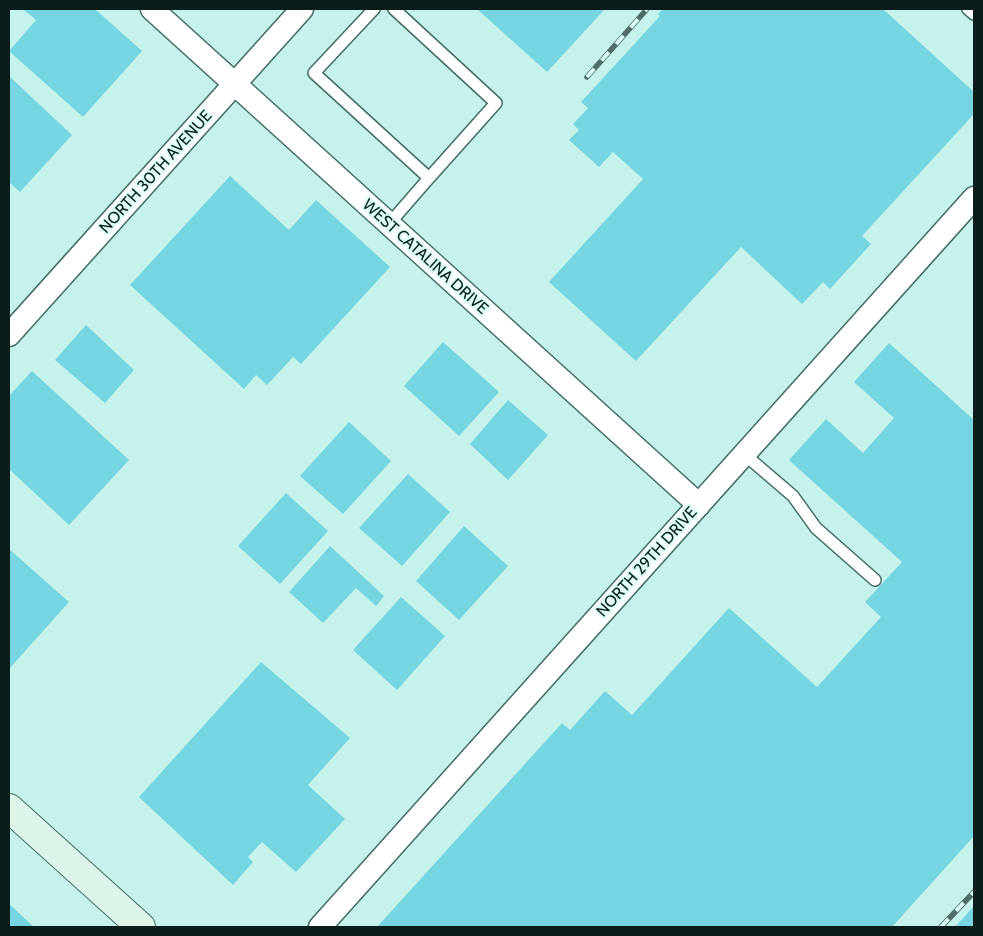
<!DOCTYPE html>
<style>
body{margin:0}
#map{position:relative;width:983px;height:936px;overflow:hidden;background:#c5f3eb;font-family:Cabin,sans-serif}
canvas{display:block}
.frame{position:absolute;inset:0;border:10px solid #0b1d1a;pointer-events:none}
</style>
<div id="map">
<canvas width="983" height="936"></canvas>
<div class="frame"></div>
</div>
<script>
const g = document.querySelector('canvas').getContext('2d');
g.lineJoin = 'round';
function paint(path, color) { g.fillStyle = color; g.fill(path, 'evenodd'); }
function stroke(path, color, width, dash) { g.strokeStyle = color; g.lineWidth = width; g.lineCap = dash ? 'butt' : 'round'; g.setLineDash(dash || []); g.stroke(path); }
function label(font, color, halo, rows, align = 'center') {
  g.font = font + ' Cabin,sans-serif'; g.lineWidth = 4; g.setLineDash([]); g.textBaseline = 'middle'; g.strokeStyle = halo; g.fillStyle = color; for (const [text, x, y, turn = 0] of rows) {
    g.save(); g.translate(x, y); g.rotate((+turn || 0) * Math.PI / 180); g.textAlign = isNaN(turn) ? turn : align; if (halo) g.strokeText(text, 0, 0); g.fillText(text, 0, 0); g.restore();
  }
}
paint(new Path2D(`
 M23 9H95L142 51 83 117 9 51 36 20Z
 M477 9H605L547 72Z
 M663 9H883L974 92V114L862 236 871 244 830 289 823 282 802 304 741 247 636 361 549 282 643 179 613 152 599 167 569 140 579 130 573 124 588 108 581 102 660 16 658 14Z
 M9 76 72 135 20 192 9 182Z
 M230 176 289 230 316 200 390 267 301 364 293 357 267 385 256 375 244 389 130 285Z
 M86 325 134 370 105 403 55 360Z
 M443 342 499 392 459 436 404 386Z
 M889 343 974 420V836L892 927H377L562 723 570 730 605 691 632 715 729 608 817 687 881 617 865 602 902 562 789 460 826 419 863 453 894 418 854 382Z
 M32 371 129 460 69 525 9 469V396Z
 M508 400 548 435 508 480 470 444Z
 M349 422 391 461 343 514 300 476Z
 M408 474 450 512 402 566 359 528Z
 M286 493 328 531 280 584 238 546Z
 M464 526 508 566 459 620 416 581Z
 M330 546 384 596 376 606 356 588 323 623 289 592Z
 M9 549 69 602 9 669Z
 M401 597 445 636 397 690 353 650Z
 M261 662 350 738 308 785 345 819 296 872 262 842 248 857 253 862 233 885 139 797Z
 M9 904 34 927H9Z
 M974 906V927H955Z`), '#75d5e0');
const service = new Path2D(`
 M374 9 314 73 429 178 389 224
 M394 9 496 103 429 178
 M968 9 974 14
 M744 454 793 496 816 528 875 580`);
const minor = new Path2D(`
 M152 9 699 505
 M9 335 302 9
 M320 927 974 198`);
const secondary = new Path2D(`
 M9 808 141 927`);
stroke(service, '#426c66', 14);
stroke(minor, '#426c66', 25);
stroke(secondary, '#426c66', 30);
stroke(service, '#fff', 11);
stroke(minor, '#fff', 22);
stroke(secondary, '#ddf4e9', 28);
const rail = new Path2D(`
 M587 77 647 9
 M941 927 974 892`);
stroke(rail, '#506d68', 5.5);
stroke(rail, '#dafef8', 4, [11]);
label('16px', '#0b1d1a', '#dafef8', [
 ["NORTH 30TH AVENUE",156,172,-48],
 ["WEST CATALINA DRIVE",425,257,42],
 ["NORTH 29TH DRIVE",647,562,-48]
]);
</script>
